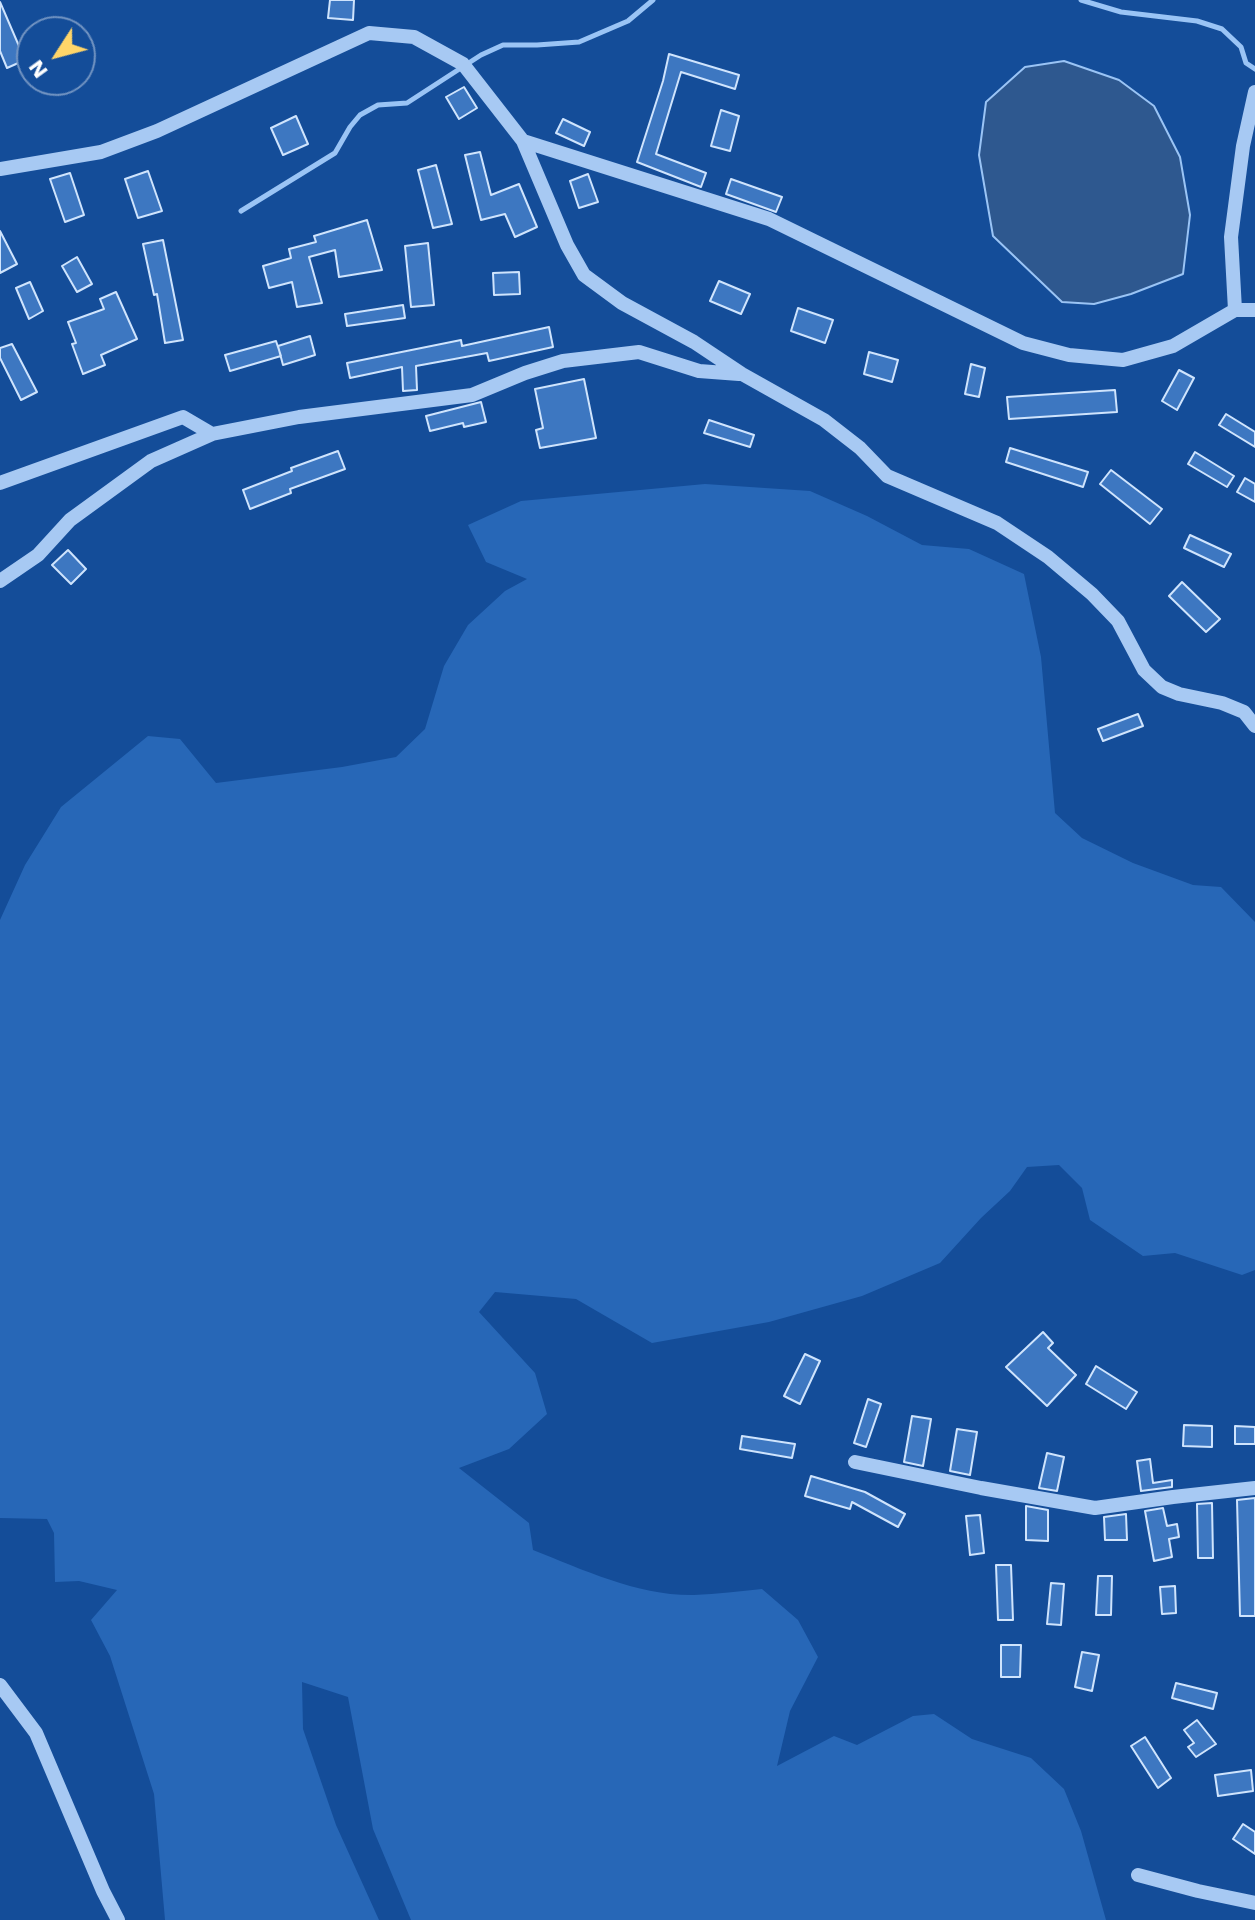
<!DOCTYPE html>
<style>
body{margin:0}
#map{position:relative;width:1255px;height:1920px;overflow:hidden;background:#144d99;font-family:"Work Sans",sans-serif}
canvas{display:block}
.north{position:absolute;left:16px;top:16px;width:80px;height:80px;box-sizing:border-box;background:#144d99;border:2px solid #7294c2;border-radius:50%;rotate:234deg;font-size:22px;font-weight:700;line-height:32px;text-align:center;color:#fff}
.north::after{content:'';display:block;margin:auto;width:28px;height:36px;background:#ffd569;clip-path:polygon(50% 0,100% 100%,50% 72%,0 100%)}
</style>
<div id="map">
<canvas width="1255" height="1920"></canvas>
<div class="north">N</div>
</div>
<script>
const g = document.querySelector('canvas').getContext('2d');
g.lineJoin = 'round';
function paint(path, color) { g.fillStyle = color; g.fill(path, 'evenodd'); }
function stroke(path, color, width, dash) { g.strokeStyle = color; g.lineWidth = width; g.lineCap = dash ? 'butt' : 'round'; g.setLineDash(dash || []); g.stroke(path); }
paint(new Path2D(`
 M705 484 810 491 867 516 922 545 969 549 1024 574 1041 657 1055 813 1082 838 1133 863 1193 885 1221 887 1255 922V1270L1242 1275 1175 1253 1143 1256 1090 1220 1082 1188 1059 1165 1027 1167 1010 1191 981 1218 940 1263 862 1296 769 1322 652 1343 576 1299 495 1292 479 1312 535 1373 547 1414 509 1449 459 1468 529 1523 533 1550C584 1570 638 1596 694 1595 717 1594 740 1591 762 1589L798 1620 818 1657 790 1711 777 1766 834 1736 857 1745 913 1716 934 1714 972 1739 1031 1758 1064 1789 1081 1831 1106 1920H411L373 1829 348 1697 302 1682 303 1729 336 1825 379 1920H165L154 1794 110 1656 91 1620 117 1590 79 1581 55 1582 54 1533 47 1519 0 1518V920L25 865 61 807 148 736 180 739 216 783 342 767 396 757 425 729 444 666 468 625 505 591 527 579 486 562 468 525 521 501Z`), '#2767b7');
const water = new Path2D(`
 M1064 61 1119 80 1154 106 1180 157 1190 215 1183 274 1131 294 1094 304 1062 302 993 236 979 155 986 102 1025 67Z`);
paint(water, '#2e588f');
stroke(water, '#9ac4f5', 2);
stroke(new Path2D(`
 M1081 0 1121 12 1197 21 1222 29 1241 47 1246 63 1255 69
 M241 211 335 153 350 127 360 115 378 105 407 103 481 55 503 45H537L579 42 628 21 653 0`), '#9ac4f5', 5);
const building = new Path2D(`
 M330 0H354L353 20 328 18Z
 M0 2 25 60 7 68 0 51Z
 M669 54 739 75 735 89 681 72 656 154 706 173 701 187 637 162 663 81Z
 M464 87 477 108 459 119 446 97Z
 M721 110 739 116 730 151 711 146Z
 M296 116 308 144 283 155 271 128Z
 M563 119 590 132 584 146 556 133Z
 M480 152 491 195 519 184 537 227 515 237 505 214 481 220 465 155Z
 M436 165 452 224 433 228 418 170Z
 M148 171 162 211 138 218 125 179Z
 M70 173 84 215 65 222 50 179Z
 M588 174 598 202 579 208 570 181Z
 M731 179 782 197 776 212 726 194Z
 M367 220 382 270 339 277 335 250 309 257 322 303 297 307 292 282 269 288 263 266 291 258 289 249 316 242 314 236Z
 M0 231 17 264 0 273Z
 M163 240 183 340 165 343 157 294 154 295 143 244Z
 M428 243 434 305 411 307 405 246Z
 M77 257 92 284 77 292 62 266Z
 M519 272 520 294 494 295 493 273Z
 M719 281 750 294 741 314 710 301Z
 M30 282 43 311 29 319 16 288Z
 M116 292 137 339 101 355 105 365 83 374 72 344 76 343 68 322 104 309 100 299Z
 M403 305 405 318 347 326 345 314Z
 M798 308 833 320 825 343 791 331Z
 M549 327 553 347 489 361 487 353 416 366 417 390 403 391 402 367 350 378 347 363 461 340 462 346Z
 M310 336 315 355 283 365 278 346Z
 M276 341 281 356 230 371 225 355Z
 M12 344 37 392 21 400 0 358V348Z
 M869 352 898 360 892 382 864 374Z
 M971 364 985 368 979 397 965 394Z
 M1179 370 1194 378 1177 410 1162 401Z
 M584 379 596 438 540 448 536 430 543 428 535 389Z
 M1115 390 1117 412 1009 419 1007 397Z
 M481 402 486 422 464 427 463 423 430 431 426 416Z
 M1226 414 1255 432V447L1219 425Z
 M709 420 754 435 750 447 704 433Z
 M1010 448 1088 472 1083 487 1006 462Z
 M338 451 345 469 290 489 291 493 250 509 243 490 292 471 291 468Z
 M1195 452 1234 476 1227 487 1188 464Z
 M1111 470 1162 509 1150 524 1100 484Z
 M1245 478 1255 484V502L1237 492Z
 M1190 535 1231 554 1224 567 1184 548Z
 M68 550 86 569 71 584 52 565Z
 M1182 582 1220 619 1206 632 1169 596Z
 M1138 714 1143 726 1103 741 1098 729Z
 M1043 1332 1053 1343 1048 1348 1076 1375 1047 1406 1006 1367Z
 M805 1354 820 1361 800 1404 784 1396Z
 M1096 1366 1137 1392 1126 1409 1086 1384Z
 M868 1399 881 1404 866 1447 854 1443Z
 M912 1416 931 1419 923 1466 904 1462Z
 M1184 1425 1212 1426V1447L1183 1446Z
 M1235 1426 1255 1427V1444H1235Z
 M957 1429 977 1432 970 1475 950 1471Z
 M742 1436 795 1444 792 1458 740 1449Z
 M1047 1453 1064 1457 1057 1491 1039 1488Z
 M1150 1459 1153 1483 1172 1480V1487L1141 1491 1137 1461Z
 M811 1476 865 1492 905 1514 898 1527 852 1502 850 1509 805 1496Z
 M1255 1498V1616H1240L1237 1500Z
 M1212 1503 1213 1558H1198L1197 1504Z
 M1026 1506 1048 1510V1541L1026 1540Z
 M1163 1508 1167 1526 1177 1524 1179 1537 1169 1539 1172 1557 1154 1561 1145 1511Z
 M1126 1514 1127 1540H1105L1104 1517Z
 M980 1515 984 1553 970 1555 966 1516Z
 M996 1565H1011L1013 1620H998Z
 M1098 1576H1112L1111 1615H1096Z
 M1051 1583 1064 1584 1061 1625 1047 1624Z
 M1175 1586 1176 1613 1162 1614 1160 1587Z
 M1001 1645H1021L1020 1677H1001Z
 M1082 1652 1099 1655 1092 1691 1075 1687Z
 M1176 1683 1217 1693 1213 1709 1172 1698Z
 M1197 1720 1216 1744 1196 1757 1188 1747 1194 1743 1184 1730Z
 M1145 1737 1171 1778 1158 1788 1131 1746Z
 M1251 1770 1253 1791 1218 1796 1215 1775Z
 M1243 1824 1255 1832V1854L1233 1839Z`);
paint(building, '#3d77c1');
stroke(building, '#cfe4fd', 2);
stroke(new Path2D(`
 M523 141 769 219 1023 343 1069 355 1123 360 1173 346 1235 310H1255
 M0 169 101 152 157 131 369 33 414 37 463 64 523 141 567 245 584 275 622 303 694 342 742 374 824 420 860 448 887 476 997 523 1048 557 1092 594 1118 621 1144 670 1162 687 1179 694 1222 703 1244 712 1255 726
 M1235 310 1231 237 1243 146 1255 92
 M0 483 183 417 212 434 299 417 472 395 525 373 563 361 639 352 699 371 739 374
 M0 581 38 555 70 520 151 461 212 434
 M855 1462 981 1488 1095 1508 1173 1497 1255 1488
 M0 1685 36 1733 103 1891 118 1920
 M1138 1875 1198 1891 1255 1903`), '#a7c9f3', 14);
</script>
